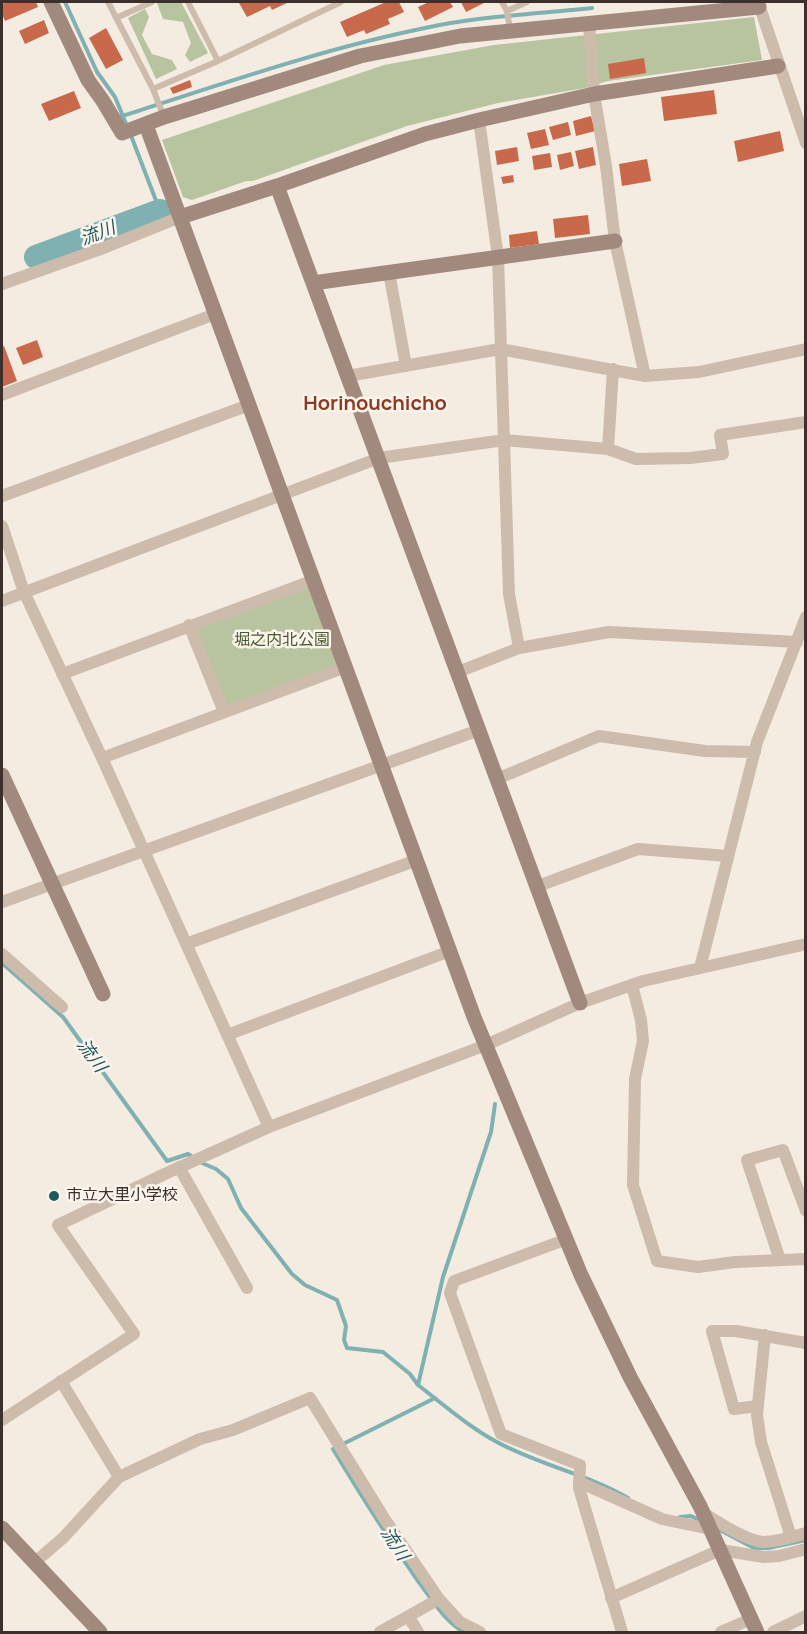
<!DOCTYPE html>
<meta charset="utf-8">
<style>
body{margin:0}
#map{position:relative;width:807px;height:1634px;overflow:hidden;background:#f4ebe1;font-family:Manrope,sans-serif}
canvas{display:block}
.frame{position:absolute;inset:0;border:3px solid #3b302b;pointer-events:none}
</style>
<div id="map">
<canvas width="807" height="1634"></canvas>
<div class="frame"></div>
</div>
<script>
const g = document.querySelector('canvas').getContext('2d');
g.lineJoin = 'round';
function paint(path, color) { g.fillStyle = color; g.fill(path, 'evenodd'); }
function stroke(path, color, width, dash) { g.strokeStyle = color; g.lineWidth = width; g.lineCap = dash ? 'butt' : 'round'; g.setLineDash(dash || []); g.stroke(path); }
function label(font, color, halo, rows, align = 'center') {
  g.font = font + ' Manrope,"Noto Sans JP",sans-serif'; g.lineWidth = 5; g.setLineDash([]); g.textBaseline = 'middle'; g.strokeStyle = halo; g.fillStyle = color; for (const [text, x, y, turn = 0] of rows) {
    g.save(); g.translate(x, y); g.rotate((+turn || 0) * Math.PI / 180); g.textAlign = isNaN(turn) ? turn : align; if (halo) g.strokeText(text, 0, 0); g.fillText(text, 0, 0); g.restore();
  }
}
paint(new Path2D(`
 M160 2H181L208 53 190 62 185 55 191 43 183 22 163 19 157 3Z
 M145 9 149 17 142 35 152 54 172 60 177 69 156 79 128 18Z
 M754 17 762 60 608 81 585 88 498 103 407 126 253 181H246L192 200 183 197 162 140 384 65 494 45Z
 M314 580 346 667 224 712 189 625Z`), '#b8c4a0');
stroke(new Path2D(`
 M65 2 97 72 115 97 127 126
 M122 116C222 84 322 49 425 28 480 16 536 14 592 8
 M130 133 160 211
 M2 963 63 1017 167 1161 188 1154 202 1163 216 1169 228 1179 241 1208 292 1274 305 1285 337 1300 346 1326 344 1340 347 1348 383 1352 410 1374 418 1385
 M495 1104 491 1132 443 1277 418 1385C444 1405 469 1427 497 1442 539 1465 587 1474 628 1498
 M435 1398 333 1449C360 1494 388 1538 418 1581 432 1599 444 1621 464 1632
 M680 1517 691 1516 701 1521
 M716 1528 754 1548H768L806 1540`), '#7fb0b2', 4);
stroke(new Path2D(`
 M36 257 160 211`), '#7fb0b2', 24);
paint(new Path2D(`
 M8 2H36L38 7 5 21 2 14V4Z
 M242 2H289L272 10 270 6 247 17 239 3Z
 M386 2H399L404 12 388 19 390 24 366 34 364 30 347 37 340 22Z
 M429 2H450L453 7 425 21 418 7Z
 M461 2H486L466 12Z
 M44 20 49 33 25 44 19 31Z
 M106 28 123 60 106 69 89 38Z
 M644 58 646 73 610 79 608 64Z
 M190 80 192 87 173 94 170 88Z
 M714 90 717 114 664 121 661 97Z
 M74 91 81 108 49 121 41 104Z
 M591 116 595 131 576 136 573 121Z
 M568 122 571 135 553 140 549 127Z
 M545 129 549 145 531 149 527 133Z
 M780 131 784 151 738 162 734 141Z
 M517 147 519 161 497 165 495 151Z
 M593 147 596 165 579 169 575 151Z
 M571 152 574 166 560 170 557 155Z
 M550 153 552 167 534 170 532 156Z
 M647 159 651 181 622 186 619 164Z
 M513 175 514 182 503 184 501 177Z
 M588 215 590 234 555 238 553 219Z
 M537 231 539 244 510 248 509 235Z
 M37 340 43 357 23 365 16 348Z
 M4 346 17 381 2 387V347Z`), '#c8694b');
stroke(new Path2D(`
 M108 2 153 89 164 117
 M188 2 218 61
 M502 2 507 11 510 30
 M507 11 527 2
 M116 18 152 2
 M153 89 218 61 341 2`), '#cdbbac', 6);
stroke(new Path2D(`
 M758 2 806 143
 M589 24 594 94 606 166 615 241 645 376
 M479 120 498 257 509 594 519 648
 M389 272 406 366
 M2 284 106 247 180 217
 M348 376 500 349 645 376 699 372 806 349
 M2 395 215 314
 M608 449 636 459 690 458 723 454 720 435 806 422
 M2 496 249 405
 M2 526 24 592 102 758 269 1127
 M2 601 379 458 504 440 608 449 613 369
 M189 625 224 712
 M458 672 519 648 609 632 797 642
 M62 674 314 580
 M102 758 346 667
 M497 779 599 736 705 751 755 752
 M538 886 638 849 728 856
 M2 902 479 730
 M186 944 417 860
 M2 954 62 1007
 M700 968 757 742 806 617
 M632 985 641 1020 643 1041 635 1079 633 1185 657 1261 698 1267 735 1262 806 1259
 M227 1035 450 951
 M179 1167 247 1288
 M567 1239 454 1281 450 1293 501 1434 580 1465 579 1488 622 1632
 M780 1260 747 1160 783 1150 806 1211
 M765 1335 757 1415 761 1442 791 1537
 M61 1381 119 1477
 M758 1406 734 1409 712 1331H736L806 1343
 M2 1420 134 1334 58 1225 169 1172 269 1127 486 1045 580 1003 643 981 806 944
 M579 1482 662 1519 710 1529
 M703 1513C719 1522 746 1541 763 1542 778 1542 792 1537 806 1533
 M35 1562 63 1538 119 1477 200 1439 233 1430 310 1398 384 1518 439 1599 460 1622 480 1632
 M611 1598 720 1550 764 1557 779 1556 806 1549
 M408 1616 418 1632
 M380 1632 439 1599
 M721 1632 751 1619
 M773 1632 806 1616`), '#cdbbac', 12);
stroke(new Path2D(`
 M51 2 88 80 103 101 122 133 164 117 360 56 460 36 759 7
 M146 125 474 1017 581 1275 630 1377 700 1506 757 1632
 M277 186 580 1003
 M180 217 277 186 425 134 479 120 594 94 778 66
 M313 283 615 241
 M2 775 103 994
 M2 1528 100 1632`), '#a18a7d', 15);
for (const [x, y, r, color] of [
 [54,1196,6,"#1f5a5e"]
]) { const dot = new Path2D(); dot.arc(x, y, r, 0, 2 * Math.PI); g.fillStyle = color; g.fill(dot); stroke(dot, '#fbf5ee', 2); }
label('16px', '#4a5a2e', '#fbf5ee', [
 ["堀之内北公園",282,641]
]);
label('16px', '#3b302b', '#fbf5ee', [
 ["市立大里小学校",66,1196]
], 'left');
label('italic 18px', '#1f5a5e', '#fbf5ee', [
 ["流川",98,234,-21],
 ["流川",91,1056,54],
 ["流川",394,1544,57]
]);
label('bold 20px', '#8c3b22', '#fbf5ee', [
 ["Horinouchicho",375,404]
]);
</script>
